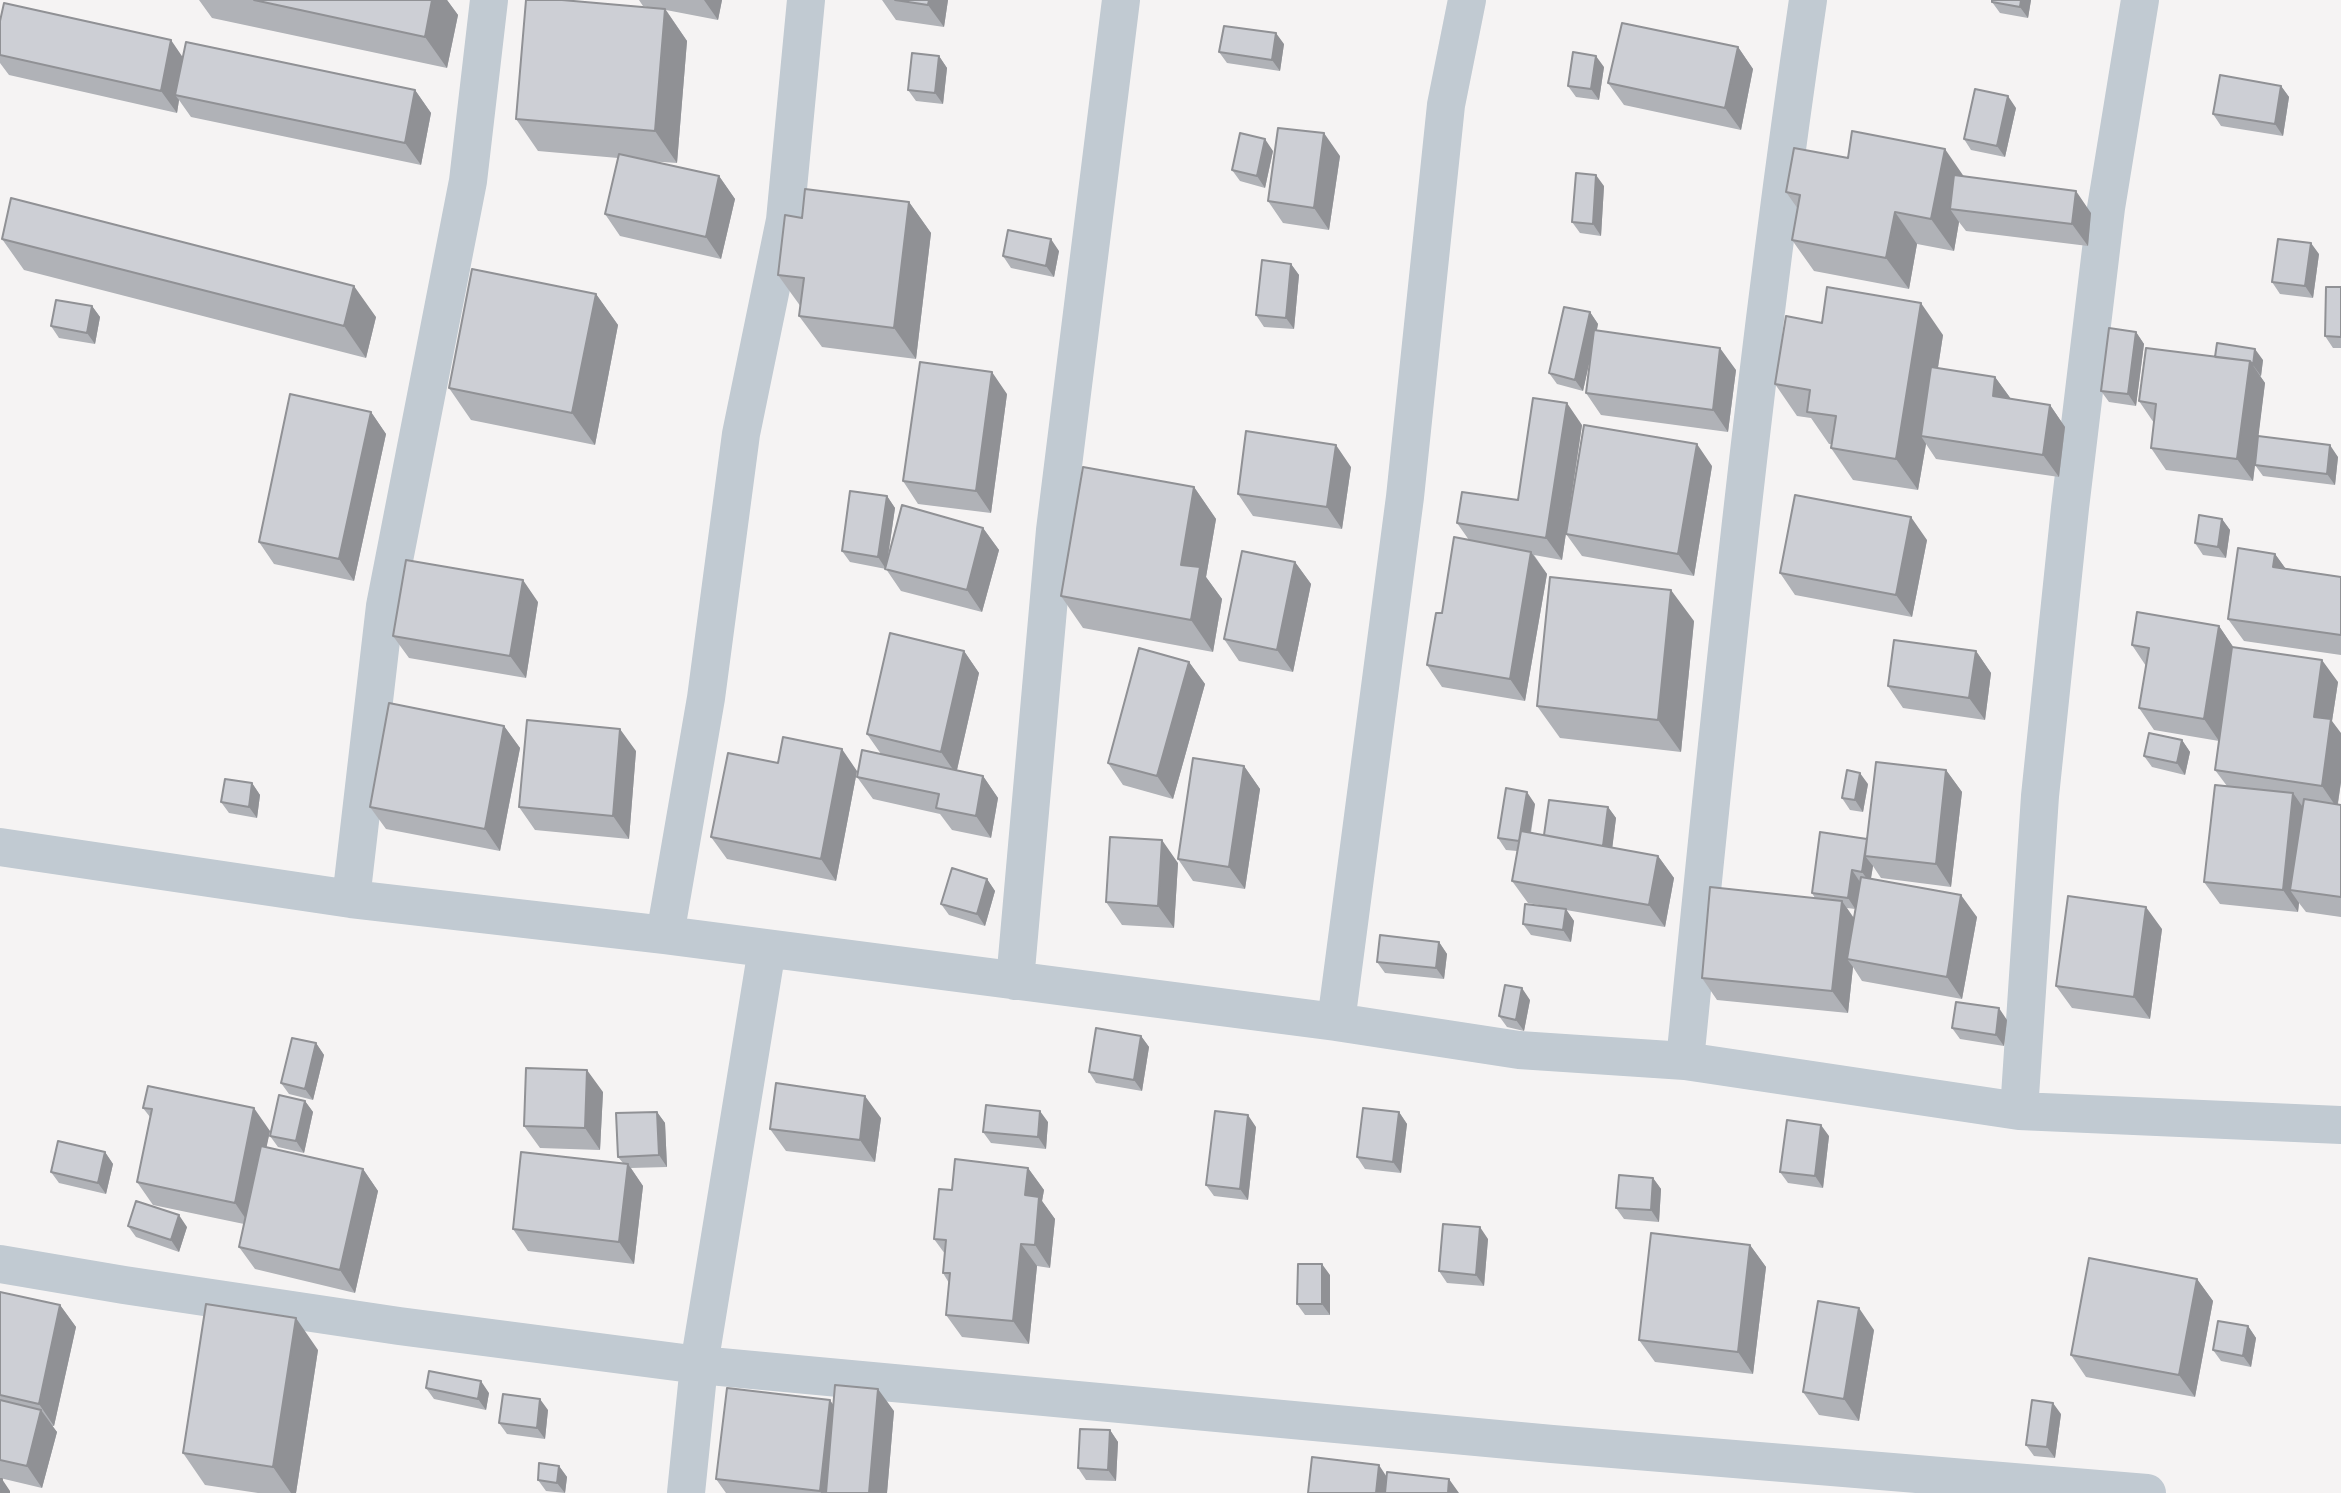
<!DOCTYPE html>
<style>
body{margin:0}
canvas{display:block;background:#f5f3f3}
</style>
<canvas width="2341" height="1493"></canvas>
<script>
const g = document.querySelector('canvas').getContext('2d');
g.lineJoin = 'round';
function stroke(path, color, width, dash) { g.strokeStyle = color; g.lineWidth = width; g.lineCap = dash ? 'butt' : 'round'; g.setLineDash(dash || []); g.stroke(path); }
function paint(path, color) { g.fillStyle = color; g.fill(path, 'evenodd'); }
stroke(new Path2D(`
 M0 847 351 899 665 935 1336 1022 1519 1050 1685 1061 2019 1111 2341 1125
 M351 899 385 606 468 181 489 0
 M665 935 706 698 741 434 785 220 806 0
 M1015 981 1055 530 1121 0
 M1336 1022 1405 497 1446 105 1467 0
 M1685 1061C1720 707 1756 352 1808 0
 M2019 1111 2040 796 2070 508 2106 208 2140 0
 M0 1264 124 1285 399 1326 699 1365 1552 1444 2147 1493
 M686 1493 699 1365 767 949`), '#c1cad2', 38);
paint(new Path2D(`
 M199 0H447L458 15 447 68 212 18Z
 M639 0H722L718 20 666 10 687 41 677 163 648 161 719 176 735 199 721 259 620 236 605 214 618 158 538 151 516 119 656 9 643 6Z
 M882 0H948L944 27 896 20Z
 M1992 0H2031L2028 18 2000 13 1992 2Z
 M0 21 183 57 415 90 431 113 421 165 191 117 179 100 177 113 9 75 0 63Z
 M1284 44 1280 71 1227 63 1219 52Z
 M1738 47 1753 69 1741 130 1624 105 1608 83Z
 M939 56 947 68 943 104 916 101 908 90Z
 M1604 67 1599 100 1576 97 1568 86Z
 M2281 86 2289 97 2283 136 2221 126 2213 114Z
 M2016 108 2005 157 1971 150 1964 139Z
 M1273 151 1265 188 1240 181 1232 170Z
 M1340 156 1329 230 1283 223 1268 201Z
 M1848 158 1964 177 2091 213 2088 246 1966 231 1959 222 1954 251 1917 244 1909 289 1814 271 1792 240 1798 209 1786 192Z
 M1604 186 1601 236 1580 233 1572 222Z
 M909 202 931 233 916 359 822 347 799 316 801 307 778 275Z
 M2 239 376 317 366 358 24 270Z
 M1059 251 1054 277 1011 268 1003 256Z
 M2319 254 2313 298 2280 294 2272 282Z
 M1291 264 1299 275 1294 329 1264 327 1256 315Z
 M2341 287V348H2333L2325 336Z
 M596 294 618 325 595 445 471 420 449 388Z
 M92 306 100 317 95 344 59 338 51 326Z
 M1590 312 1598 324 1597 330 1736 370 1728 432 1601 415 1586 393 1590 358 1583 391 1557 384 1549 373Z
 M1822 323 1943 335 1938 368 1995 377 2011 399 2050 405 2065 427 2059 477 1936 459 1926 444 1918 490 1853 480 1831 448 1832 444H1829L1811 418 1797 416 1775 384Z
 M2136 332 2144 344 2136 406 2109 402 2101 391Z
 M2215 357 2263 360 2261 376H2260L2265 383 2258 436 2338 457 2335 485 2263 476 2255 465 2257 449 2253 481 2166 470 2151 448 2154 423 2139 401Z
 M1007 394 991 513 918 504 903 481Z
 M371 412 386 434 354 581 274 564 259 542Z
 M1582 425 1562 560 1534 555 1547 574 1525 701 1442 687 1427 665 1442 613 1469 540 1457 523 1518 500Z
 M1712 466 1694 576 1582 556 1566 534Z
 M1351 467 1342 529 1253 516 1238 494Z
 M1194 487 1216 519 1206 577 1222 599 1213 652 1083 628 1061 596Z
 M887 496 895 508 887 564 983 528 999 550 982 612 901 591 886 569 850 562 842 551Z
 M2222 519 2230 530 2226 558 2203 555 2195 543Z
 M1927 540 1912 617 1795 595 1780 573Z
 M2275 554 2285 568 2341 577V655L2244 641 2228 619Z
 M1295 562 1311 584 1293 672 1239 661 1224 639Z
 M538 602 526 678 409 658 393 636Z
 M1694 621 1681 752 1560 738 1537 706Z
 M2219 626 2233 647 2338 682 2332 721 2341 782 2338 804 2341 805V917L2306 912 2299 903 2298 912 2220 904 2204 882 2227 786 2215 770 2219 741 2154 730 2139 708 2146 666 2132 645Z
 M964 651 979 673 957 770 983 776 998 798 991 838 952 830 940 814 873 799 857 777 881 754 867 734Z
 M1976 651 1991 673 1985 720 1903 708 1888 686Z
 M1189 662 1205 684 1173 799 1123 785 1108 763Z
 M504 726 520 748 500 851 386 829 370 807Z
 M2182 740 2190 752 2185 775 2152 767 2144 756Z
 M636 751 629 839 535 830 519 807Z
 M778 763 857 771 836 881 727 859 711 837Z
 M1244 766 1260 789 1245 889 1193 881 1178 859Z
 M1946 770 1962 792 1951 887 1881 878 1873 866 1871 879 1977 917 1962 999 1862 981 1853 967 1848 1013 1717 1000 1702 978 1815 898 1812 893 1867 839ZM1847 908 1855 909 1854 918Z
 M252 783 260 795 257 818 229 813 221 802Z
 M1868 784 1863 812 1850 810 1842 798Z
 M1535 804 1531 833 1544 835 1608 807 1616 818 1612 848 1658 856 1674 878 1665 927 1566 910 1574 921 1571 942 1531 935 1523 924 1556 908 1528 903 1512 881 1517 851 1506 850 1498 838Z
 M1178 863 1174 928 1122 925 1106 902Z
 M987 879 995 891 985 926 949 915 941 904Z
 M2162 929 2150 1019 2072 1008 2056 986Z
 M1439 942 1447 954 1444 979 1385 973 1377 962Z
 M1530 1000 1524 1031 1507 1027 1499 1016Z
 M2007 1020 2004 1046 1960 1039 1952 1028Z
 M1141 1036 1149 1047 1142 1091 1096 1083 1089 1072Z
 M316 1043 324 1055 313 1100 289 1094 281 1083Z
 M603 1092 600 1150 540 1148 524 1126Z
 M305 1101 313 1112 304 1153 278 1147 270 1136Z
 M143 1108 270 1131 266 1147 363 1169 378 1191 355 1293 255 1269 239 1247 244 1224 153 1205 137 1182 150 1117Z
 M657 1112 665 1123 667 1167 631 1168 643 1186 634 1264 528 1251 513 1229 623 1163 618 1157Z
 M1399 1112 1407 1124 1401 1173 1365 1169 1357 1157Z
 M881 1118 875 1162 786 1151 770 1129Z
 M1048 1122 1046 1149 991 1143 983 1132Z
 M1256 1127 1248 1200 1214 1196 1206 1185Z
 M1829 1136 1823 1188 1788 1183 1780 1172Z
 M105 1152 113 1164 106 1194 59 1183 51 1172Z
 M1028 1168 1044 1190 1042 1201 1055 1219 1050 1268 1037 1266 1029 1344 962 1337 946 1315 949 1283 943 1273 945 1254 934 1239 952 1190Z
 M1653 1178 1661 1189 1659 1222 1624 1219 1616 1208Z
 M128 1226 187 1227 179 1252 136 1237Z
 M1488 1239 1484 1286 1447 1283 1439 1271Z
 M1750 1245 1766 1267 1753 1374 1655 1362 1639 1340Z
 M1330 1275V1315H1305L1297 1304Z
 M2197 1279 2213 1301 2195 1397 2086 1377 2071 1355Z
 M0 1292 60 1305 76 1327 54 1426H52L57 1432 42 1488 0 1478Z
 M2248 1326 2256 1338 2251 1367 2221 1361 2213 1350Z
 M1874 1330 1859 1421 1819 1415 1803 1392Z
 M318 1350 296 1493H258L205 1485 183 1453Z
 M426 1388 489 1393 486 1410 434 1399Z
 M833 1405 894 1411 887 1493H726L716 1479Z
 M548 1410 545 1439 507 1434 499 1423Z
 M2061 1414 2055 1458 2034 1456 2026 1445Z
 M1110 1430 1118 1442 1116 1481 1086 1480 1078 1468Z
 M559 1466 567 1477 565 1493 546 1491 538 1480Z`), '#b0b2b7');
paint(new Path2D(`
 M432 0H447L458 15 447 68 425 37Z
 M704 0H722L718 20Z
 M929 0H948L944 27 928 5Z
 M2021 0H2031L2028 18 2020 7Z
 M665 9 687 41 677 163 655 131Z
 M1276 33 1284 44 1280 71 1272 60Z
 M171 40 186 62 175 95 179 100 177 113 161 91Z
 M1738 47 1753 69 1741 130 1725 108Z
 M939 56 947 68 943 104 935 93Z
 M1596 56 1604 67 1599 100 1591 89Z
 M2281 86 2289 97 2283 136 2275 124Z
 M415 90 431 113 421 165 405 143Z
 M2008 96 2016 108 2005 157 1997 146Z
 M1324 133 1340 156 1329 230 1314 208Z
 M1265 139 1273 151 1265 188 1257 176Z
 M1945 149 1967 181 1950 209 1959 222 1954 251 1931 219Z
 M1596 175 1604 186 1601 236 1593 224Z
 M719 176 735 199 721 259 706 237Z
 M2076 191 2091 213 2088 246 2072 224Z
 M909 202 931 233 916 359 894 328Z
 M1895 212 1917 244 1909 289 1886 258Z
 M1051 239 1059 251 1054 277 1046 266Z
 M2311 243 2319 254 2313 298 2305 286Z
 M1291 264 1299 275 1294 329 1286 318Z
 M354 286 376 317 366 358 344 326Z
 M596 294 618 325 595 445 572 413Z
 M1921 303 1943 335 1927 437 1921 436 1926 444 1918 490 1896 459Z
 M92 306 100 317 95 344 87 333Z
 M1590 312 1598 324 1583 391 1575 380Z
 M2136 332 2144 344 2136 406 2128 394Z
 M1720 348 1736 370 1728 432 1713 410Z
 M2255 349 2263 360 2261 376 2253 365Z
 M2250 361 2265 383 2253 481 2237 459Z
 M992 372 1007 394 991 513 976 491Z
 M1995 377 2011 399 1993 396Z
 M1567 403 1582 425 1562 560 1546 538Z
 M2050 405 2065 427 2059 477 2043 455Z
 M371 412 386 434 354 581 339 559Z
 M1697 444 1712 466 1694 576 1678 554Z
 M1336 445 1351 467 1342 529 1327 507Z
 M2330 445 2338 457 2335 485 2327 474Z
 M1194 487 1216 519 1206 577 1222 599 1213 652 1191 620 1181 565Z
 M887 496 895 508 886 569 878 557Z
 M1911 517 1927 540 1912 617 1896 595Z
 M2222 519 2230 530 2226 558 2218 547Z
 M983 528 999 550 982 612 967 590Z
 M1531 552 1547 574 1525 701 1510 679Z
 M2275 554 2291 576 2273 567Z
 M1295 562 1311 584 1293 672 1277 650Z
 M523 580 538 602 526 678 510 656Z
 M1671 590 1694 621 1681 752 1658 720Z
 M2219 626 2234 648 2219 741 2204 719Z
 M964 651 979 673 956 774 941 752Z
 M1976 651 1991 673 1985 720 1969 698Z
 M2322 660 2338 682 2332 721 2341 733V782L2337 808 2322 786 2314 717Z
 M1189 662 1205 684 1173 799 1157 776Z
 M504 726 520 748 500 851 485 829Z
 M620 729 636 751 629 839 613 816Z
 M2182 740 2190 752 2185 775 2177 763Z
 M842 749 857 771 836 881 821 859Z
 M1244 766 1260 789 1245 889 1229 867Z
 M1946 770 1962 792 1951 887 1936 864Z
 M1860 773 1868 784 1863 812 1855 800Z
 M983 776 998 798 991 838 976 816Z
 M252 783 260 795 257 818 249 807Z
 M1527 792 1535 804 1527 853 1519 841Z
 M2293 793 2309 816 2290 890 2299 903 2298 912 2283 890Z
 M1608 807 1616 818 1611 858 1603 847Z
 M1867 839 1865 856 1873 866 1870 883 1862 872Z
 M1162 840 1178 863 1174 928 1158 906Z
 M1658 856 1674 878 1665 927 1649 905Z
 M1852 870 1860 882 1856 910 1848 898Z
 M987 879 995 891 985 926 977 914Z
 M1961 895 1977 917 1962 999 1947 977Z
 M1842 901 1857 923 1847 959 1853 967 1848 1013 1832 991Z
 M2146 907 2162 929 2150 1019 2134 997Z
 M1566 909 1574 921 1571 942 1563 930Z
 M1439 942 1447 954 1444 979 1436 968Z
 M1522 988 1530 1000 1524 1031 1516 1020Z
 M1999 1008 2007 1020 2004 1046 1996 1035Z
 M1141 1036 1149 1047 1142 1091 1134 1080Z
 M316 1043 324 1055 313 1100 305 1089Z
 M587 1070 603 1092 600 1150 585 1128Z
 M865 1096 881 1118 875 1162 860 1140Z
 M305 1101 313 1112 304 1153 296 1141Z
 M254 1108 270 1131 250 1225 235 1203Z
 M1040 1111 1048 1122 1046 1149 1038 1137Z
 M657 1112 665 1123 667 1167 659 1155Z
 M1399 1112 1407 1124 1401 1173 1393 1162Z
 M1248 1115 1256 1127 1248 1200 1240 1189Z
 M1821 1125 1829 1136 1823 1188 1815 1176Z
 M105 1152 113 1164 106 1194 98 1183Z
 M628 1164 643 1186 634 1264 619 1242Z
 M1028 1168 1044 1190 1042 1201 1055 1219 1050 1268 1035 1245 1025 1195Z
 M363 1169 378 1191 355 1293 340 1270Z
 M1653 1178 1661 1189 1659 1222 1651 1210Z
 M179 1215 187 1227 179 1252 171 1240Z
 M1480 1227 1488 1239 1484 1286 1476 1275Z
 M1021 1244 1037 1266 1029 1344 1013 1321Z
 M1750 1245 1766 1267 1753 1374 1738 1352Z
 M1322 1264 1330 1275V1315L1322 1304Z
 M2197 1279 2213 1301 2195 1397 2179 1375Z
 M60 1305 76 1327 54 1426 39 1404Z
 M1859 1308 1874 1330 1859 1421 1844 1399Z
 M296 1318 318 1350 296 1493H291L273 1467Z
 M2248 1326 2256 1338 2251 1367 2243 1356Z
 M481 1381 489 1393 486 1410 478 1399Z
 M878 1389 894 1411 887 1493H869Z
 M540 1399 548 1410 545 1439 537 1428Z
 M830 1400 845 1422 838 1493H821L820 1491Z
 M2053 1403 2061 1414 2055 1458 2047 1447Z
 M41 1410 57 1432 42 1488 27 1466Z
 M1110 1430 1118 1442 1116 1481 1108 1470Z
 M1379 1465 1394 1488V1493H1376Z
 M559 1466 567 1477 565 1493 557 1483Z
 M2 1479 10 1491V1493H0Z
 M1449 1479 1459 1493H1448Z`), '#909195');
const building = new Path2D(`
 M254 0H432L425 37Z
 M526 0H562L665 9 655 131 516 119Z
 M895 0H929L928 5Z
 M1992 0H2021L2020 7 1992 2Z
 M4 3 171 40 161 91 0 55V21Z
 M1622 23 1738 47 1725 108 1608 83Z
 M1224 26 1276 33 1272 60 1219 52Z
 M186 42 415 90 405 143 175 95Z
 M1573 52 1596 56 1591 89 1568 86Z
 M912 53 939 56 935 93 908 90Z
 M2220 75 2281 86 2275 124 2213 114Z
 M1975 89 2008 96 1997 146 1964 139Z
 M1278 128 1324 133 1314 208 1268 201Z
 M1852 131 1945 149 1931 219 1895 212 1886 258 1792 240 1800 195 1786 192 1794 148 1848 158Z
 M1240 133 1265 139 1257 176 1232 170Z
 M619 154 719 176 706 237 605 214Z
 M1576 173 1596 175 1593 224 1572 222Z
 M1954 175 2076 191 2072 224 1950 209Z
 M805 189 909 202 894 328 799 316 804 278 778 275 785 215 802 218Z
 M11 198 354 286 344 326 2 239Z
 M1008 230 1051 239 1046 266 1003 256Z
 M2278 239 2311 243 2305 286 2272 282Z
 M1262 260 1291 264 1286 318 1256 315Z
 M472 269 596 294 572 413 449 388Z
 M1827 287 1921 303 1896 459 1831 448 1836 416 1807 412 1810 390 1775 384 1786 316 1822 323Z
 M2326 287H2341V337L2325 336Z
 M56 300 92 306 87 333 51 326Z
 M1564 307 1590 312 1575 380 1549 373Z
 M2109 328 2136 332 2128 394 2101 391Z
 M1594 330 1720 348 1713 410 1586 393Z
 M2217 343 2255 349 2253 365 2250 361 2215 357Z
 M2146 348 2250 361 2237 459 2151 448 2156 404 2139 401Z
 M920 362 992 372 976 491 903 481Z
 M1931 367 1995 377 1993 396 2050 405 2043 455 1921 436Z
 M290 394 371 412 339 559 259 542Z
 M1533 398 1567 403 1546 538 1457 523 1462 492 1518 500Z
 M1584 425 1697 444 1678 554 1566 534Z
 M1246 431 1336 445 1327 507 1238 494Z
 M2258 436 2330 445 2327 474 2255 465Z
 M1083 467 1194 487 1181 565 1200 567 1191 620 1061 596Z
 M850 491 887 496 878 557 842 551Z
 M1795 495 1911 517 1896 595 1780 573Z
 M902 505 983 528 967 590 885 569Z
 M2199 515 2222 519 2218 547 2195 543Z
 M1454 537 1531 552 1510 679 1427 665 1436 613H1442Z
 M2238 548 2275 554 2273 567 2341 577V635L2228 619Z
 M1242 551 1295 562 1277 650 1224 639Z
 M406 560 523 580 510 656 393 636Z
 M1550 577 1671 590 1658 720 1537 706Z
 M2137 612 2219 626 2204 719 2139 708 2149 648 2132 645Z
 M890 633 964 651 941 752 867 734Z
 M1894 640 1976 651 1969 698 1888 686Z
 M2232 647 2322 660 2314 717 2331 719 2322 786 2215 770Z
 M1139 648 1189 662 1157 776 1108 763Z
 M389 703 504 726 485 829 370 807Z
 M527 720 620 729 613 816 519 807Z
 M2149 733 2182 740 2177 763 2144 756Z
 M783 737 842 749 821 859 711 837 728 753 778 763Z
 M862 750 983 776 976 816 936 808 939 794 857 777Z
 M1193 758 1244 766 1229 867 1178 859Z
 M1876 762 1946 770 1936 864 1865 856Z
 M1847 770 1860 773 1855 800 1842 798Z
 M225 779 252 783 249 807 221 802Z
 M2215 785 2293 793 2283 890 2204 882Z
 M1506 788 1527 792 1519 841 1498 838Z
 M2304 799 2341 805V897L2290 890Z
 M1549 800 1608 807 1603 846 1544 835Z
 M1521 831 1658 856 1649 905 1512 881Z
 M1820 832 1867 839 1862 872 1852 870 1848 898 1812 893Z
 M1110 837 1162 840 1158 906 1106 902Z
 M952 868 987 879 977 914 941 904Z
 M1861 877 1961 895 1947 977 1847 959Z
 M1710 887 1842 901 1832 991 1702 978Z
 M2068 896 2146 907 2134 997 2056 986Z
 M1525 904 1566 909 1563 930 1523 924Z
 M1380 935 1439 942 1436 968 1377 962Z
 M1505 985 1522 988 1516 1020 1499 1016Z
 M1956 1002 1999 1008 1996 1035 1952 1028Z
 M1096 1028 1141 1036 1134 1080 1089 1072Z
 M292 1038 316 1043 305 1089 281 1083Z
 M526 1068 587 1070 585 1128 524 1126Z
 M776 1083 865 1096 860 1140 770 1129Z
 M148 1086 254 1108 235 1203 137 1182 152 1109 143 1108Z
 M279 1095 305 1101 296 1141 270 1136Z
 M986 1105 1040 1111 1038 1137 983 1132Z
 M1363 1108 1399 1112 1393 1162 1357 1157Z
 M1215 1111 1248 1115 1240 1189 1206 1185Z
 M657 1112 659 1155 618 1157 616 1113Z
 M1787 1120 1821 1125 1815 1176 1780 1172Z
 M58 1141 105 1152 98 1183 51 1172Z
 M261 1146 363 1169 340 1270 239 1247Z
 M521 1152 628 1164 619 1242 513 1229Z
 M955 1159 1028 1168 1025 1195 1039 1197 1035 1245 1021 1244 1013 1321 946 1315 950 1273H943L946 1240 934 1239 939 1189 952 1190Z
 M1619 1175 1653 1178 1651 1210 1616 1208Z
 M136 1201 179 1215 171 1240 128 1226Z
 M1443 1224 1480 1227 1476 1275 1439 1271Z
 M1651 1233 1750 1245 1738 1352 1639 1340Z
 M2089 1258 2197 1279 2179 1375 2071 1355Z
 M1298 1264H1322V1304H1297Z
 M0 1292 60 1305 39 1404 0 1395Z
 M1818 1301 1859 1308 1844 1399 1803 1392Z
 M206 1304 296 1318 273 1467 183 1453Z
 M2218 1321 2248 1326 2243 1356 2213 1350Z
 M429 1371 481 1381 478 1399 426 1388Z
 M835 1385 878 1389 869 1493H826Z
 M727 1388 830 1400 820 1491 716 1479Z
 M503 1394 540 1399 537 1428 499 1423Z
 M0 1400 41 1410 27 1466 0 1460Z
 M2032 1400 2053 1403 2047 1447 2026 1445Z
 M1080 1429 1110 1430 1108 1470 1078 1468Z
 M1312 1457 1379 1465 1376 1493H1308Z
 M539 1463 559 1466 557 1483 538 1480Z
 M1387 1472 1449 1479 1448 1493H1385Z
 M0 1479H2L0 1493Z`);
paint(building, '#cdcfd5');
stroke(building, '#909195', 2);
</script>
